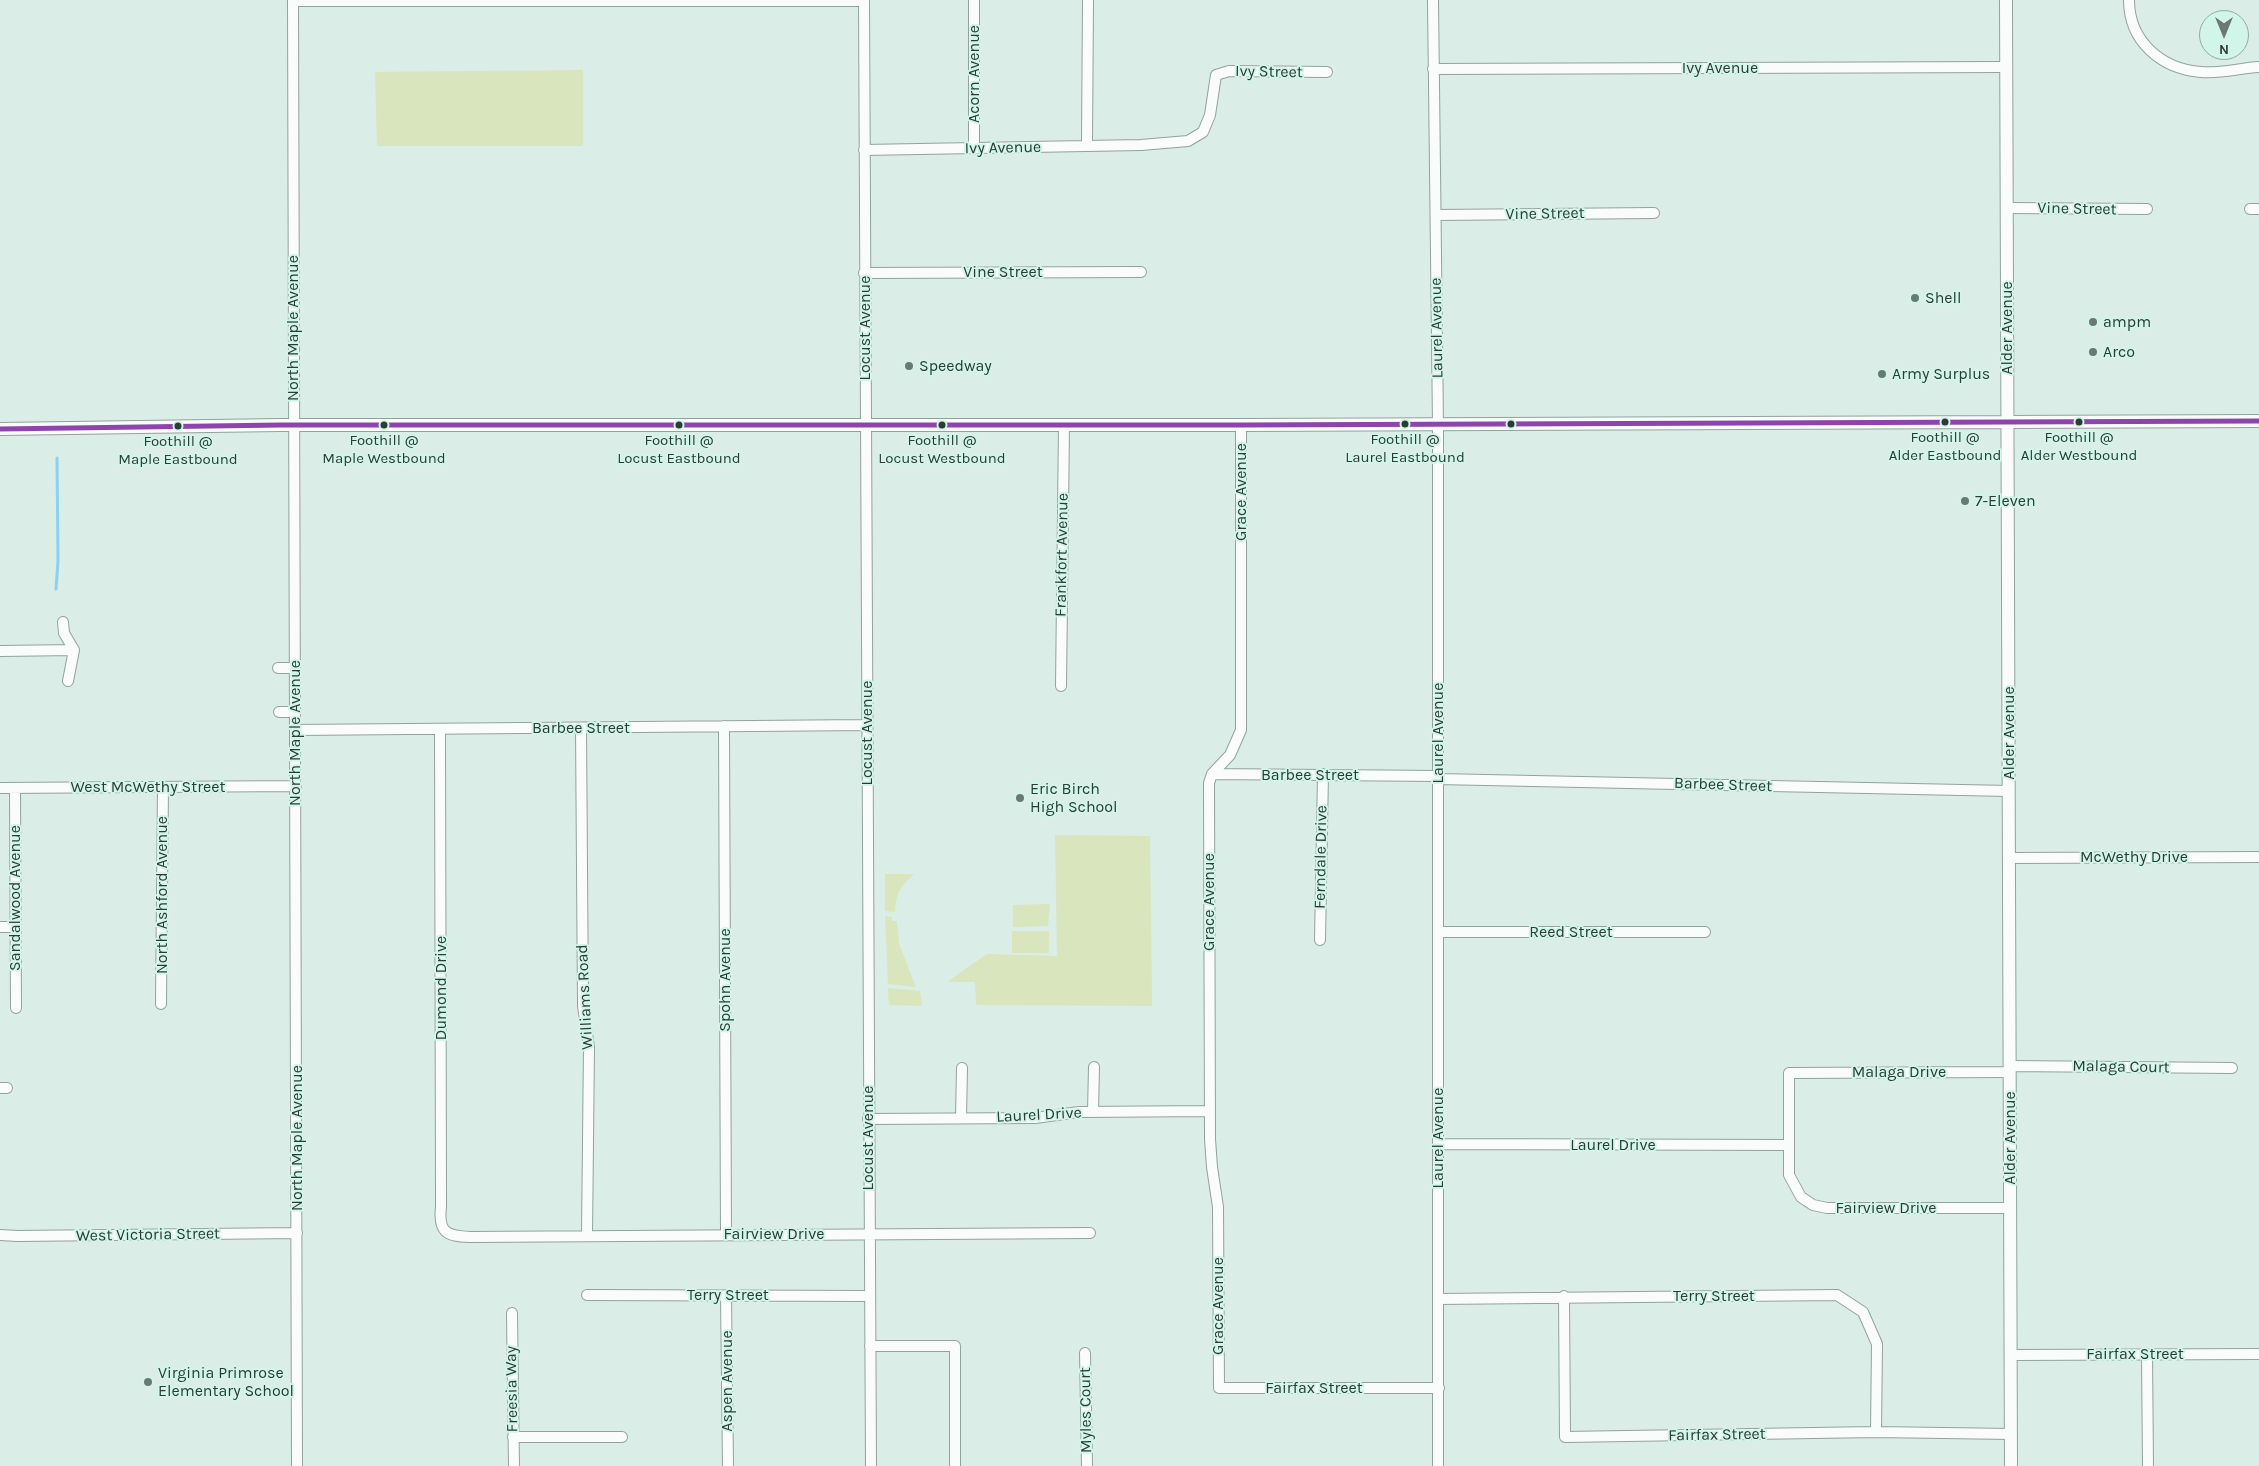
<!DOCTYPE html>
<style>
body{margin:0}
#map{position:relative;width:2259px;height:1466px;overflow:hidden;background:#daede6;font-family:Karla,sans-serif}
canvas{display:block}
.north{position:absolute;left:2199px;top:10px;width:50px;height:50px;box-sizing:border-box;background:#d2f5e9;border:1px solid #90aba1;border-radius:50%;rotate:180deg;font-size:14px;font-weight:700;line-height:20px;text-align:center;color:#2d3b36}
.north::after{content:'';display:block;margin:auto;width:18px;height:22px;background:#6a7974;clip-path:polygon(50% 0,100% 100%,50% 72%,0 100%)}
</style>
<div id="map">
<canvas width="2259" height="1466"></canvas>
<div class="north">N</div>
</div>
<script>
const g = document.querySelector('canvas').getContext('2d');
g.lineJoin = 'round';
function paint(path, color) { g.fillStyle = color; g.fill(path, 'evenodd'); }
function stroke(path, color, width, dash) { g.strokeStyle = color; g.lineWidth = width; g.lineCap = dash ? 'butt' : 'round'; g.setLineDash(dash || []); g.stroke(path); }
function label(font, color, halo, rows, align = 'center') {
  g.font = font + ' Karla,sans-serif'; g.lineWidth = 4; g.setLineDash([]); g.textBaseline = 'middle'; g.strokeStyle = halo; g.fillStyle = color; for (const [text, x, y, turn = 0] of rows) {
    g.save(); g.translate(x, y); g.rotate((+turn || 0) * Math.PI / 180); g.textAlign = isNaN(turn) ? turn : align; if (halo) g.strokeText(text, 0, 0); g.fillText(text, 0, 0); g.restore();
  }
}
paint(new Path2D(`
 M583 70V146H377L375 72Z
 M1055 835 1150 836 1152 1006 976 1005 975 982H947L987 954 1057 956Z
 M885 874H914C901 885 895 895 895 912L885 911Z
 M1050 904 1048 926 1013 927V905Z
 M885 916 892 917V921H897L899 944 916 987 888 984Z
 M1012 931H1049V953H1012Z
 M888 988 920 991 922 1006 889 1005Z`), '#d8e5bd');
stroke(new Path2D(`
 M56 589 58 561 57 458`), '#8ed0ef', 3);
const minor = new Path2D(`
 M293 0 297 1466
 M864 0 871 1466
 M974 0V149
 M1433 0 1438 425V1466
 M2129 0C2129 41 2161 69 2201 72 2220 74 2240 68 2259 67
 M293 1H864
 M1433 69 2006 67
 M1087 145 1088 0
 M864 150 1141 145 1188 141 1203 132 1210 115 1216 75 1229 71 1327 72
 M2007 208 2147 209
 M2250 209H2259
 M1436 215 1654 213
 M864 273 1141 272
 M1241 425V730L1230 755 1212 774 1209 783 1210 1139 1212 1167 1218 1207 1219 1388H1439
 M63 622 64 633 74 650 68 681
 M0 651 74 650
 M278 668H295
 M1061 686 1064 425
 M279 712H295
 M724 726 726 1234
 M581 728 583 1006 589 1047 587 1235
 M440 729 441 1207C438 1233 447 1236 470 1237L1090 1233
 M295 730 867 725
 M1212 774 1438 776
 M1438 779 2009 791
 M0 788 296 786
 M15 788 16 1008
 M2009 858 2259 857
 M0 927H15
 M1438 932H1705
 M1320 940 1323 774
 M161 1004 163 787
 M2010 1066 2232 1068
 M2010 1072 1789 1073V1175L1801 1197 1813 1205 1827 1208H2010
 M0 1088H7
 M1093 1112 1094 1067
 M961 1118 962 1068
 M868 1119 1035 1118 1079 1112 1210 1111
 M1438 1144 1788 1145
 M0 1235 17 1236 297 1233
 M587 1295 870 1296
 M726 1295 728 1466
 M1564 1296 1565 1437 1876 1432 2011 1434
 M1438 1299 1837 1295 1863 1312 1877 1344 1876 1432
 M512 1313 514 1466
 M870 1346H955V1466
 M1085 1353 1087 1466
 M2147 1354 2148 1466
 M2011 1355 2259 1354
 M513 1437H622`);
const major = new Path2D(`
 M2006 0 2011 1466
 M0 429 280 425H1241L2259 421`);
stroke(minor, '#93a29d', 12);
stroke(major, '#93a29d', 14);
stroke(minor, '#f9fcfb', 10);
stroke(major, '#f9fcfb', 12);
stroke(new Path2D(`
 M0 429 280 425H1241L2259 421`), '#8e44ad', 5);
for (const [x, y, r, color] of [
 [1915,298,5,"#6a7974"],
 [2093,322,5,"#6a7974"],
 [2093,352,5,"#6a7974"],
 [909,366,5,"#6a7974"],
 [1882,374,5,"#6a7974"],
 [1945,422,4.5,"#2d3b36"],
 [2079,422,4.5,"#2d3b36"],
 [1405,424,4.5,"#2d3b36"],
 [1511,424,4.5,"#2d3b36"],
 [384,425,4.5,"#2d3b36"],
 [679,425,4.5,"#2d3b36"],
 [942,425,4.5,"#2d3b36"],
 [178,426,4.5,"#2d3b36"],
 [1965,501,5,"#6a7974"],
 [1020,798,5,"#6a7974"],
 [148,1382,5,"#6a7974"]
]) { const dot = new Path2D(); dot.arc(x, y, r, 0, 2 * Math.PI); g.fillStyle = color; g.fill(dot); stroke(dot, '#d2f5e9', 2); }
label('15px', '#2d3b36', '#d2f5e9', [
 ["Foothill @",1945,438],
 ["Alder Eastbound",1945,456],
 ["Foothill @",2079,438],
 ["Alder Westbound",2079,456],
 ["Foothill @",1405,440],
 ["Laurel Eastbound",1405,458],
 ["Foothill @",384,441],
 ["Maple Westbound",384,459],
 ["Foothill @",679,441],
 ["Locust Eastbound",679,459],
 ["Foothill @",942,441],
 ["Locust Westbound",942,459],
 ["Foothill @",178,442],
 ["Maple Eastbound",178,460]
]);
label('16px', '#2d3b36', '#d2f5e9', [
 ["Ivy Avenue",1720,68],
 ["Ivy Street",1269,72,1],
 ["Acorn Avenue",974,74,-90],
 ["Ivy Avenue",1003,148,-1],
 ["Vine Street",2077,209,1],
 ["Vine Street",1545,214,-1],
 ["Vine Street",1003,272],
 ["North Maple Avenue",293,328,-90],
 ["Locust Avenue",865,328,-90],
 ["Laurel Avenue",1437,328,-91],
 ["Alder Avenue",2007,328,-90],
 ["Grace Avenue",1241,492,-90],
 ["Frankfort Avenue",1062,555,-89],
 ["Barbee Street",581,728],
 ["North Maple Avenue",295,733,-90],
 ["Locust Avenue",867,733,-90],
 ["Laurel Avenue",1438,733,-90],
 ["Alder Avenue",2009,733,-90],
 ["Barbee Street",1310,775],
 ["Barbee Street",1723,785,2],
 ["West McWethy Street",148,787],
 ["Ferndale Drive",1321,857,-89],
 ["McWethy Drive",2134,857],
 ["North Ashford Avenue",162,895,-90],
 ["Sandalwood Avenue",15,898,-90],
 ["Grace Avenue",1209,902,-90],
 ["Reed Street",1571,932],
 ["Spohn Avenue",725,980,-90],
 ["Dumond Drive",441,988,-90],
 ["Williams Road",585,997,-93],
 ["Malaga Court",2121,1067,1],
 ["Malaga Drive",1899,1072],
 ["Laurel Drive",1039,1115,-3],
 ["North Maple Avenue",297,1138,-90],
 ["Locust Avenue",868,1138,-90],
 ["Laurel Avenue",1438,1138,-90],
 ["Alder Avenue",2010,1138,-90],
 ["Laurel Drive",1613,1145],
 ["Fairview Drive",1886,1208],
 ["Fairview Drive",774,1234],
 ["West Victoria Street",148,1235,-1],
 ["Terry Street",728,1295],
 ["Terry Street",1714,1296],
 ["Grace Avenue",1218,1306,-90],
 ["Fairfax Street",2135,1354],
 ["Aspen Avenue",727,1381,-90],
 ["Fairfax Street",1314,1388],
 ["Freesia Way",512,1389,-91],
 ["Myles Court",1086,1410,-91],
 ["Fairfax Street",1717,1435,-1]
]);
label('16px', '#2d3b36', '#d2f5e9', [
 ["Shell",1925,298],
 ["ampm",2103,322],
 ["Arco",2103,352],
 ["Speedway",919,366],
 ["Army Surplus",1892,374],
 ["7-Eleven",1975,501],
 ["Eric Birch",1030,789],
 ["High School",1030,807],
 ["Virginia Primrose",158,1373],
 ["Elementary School",158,1391]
], 'left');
</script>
